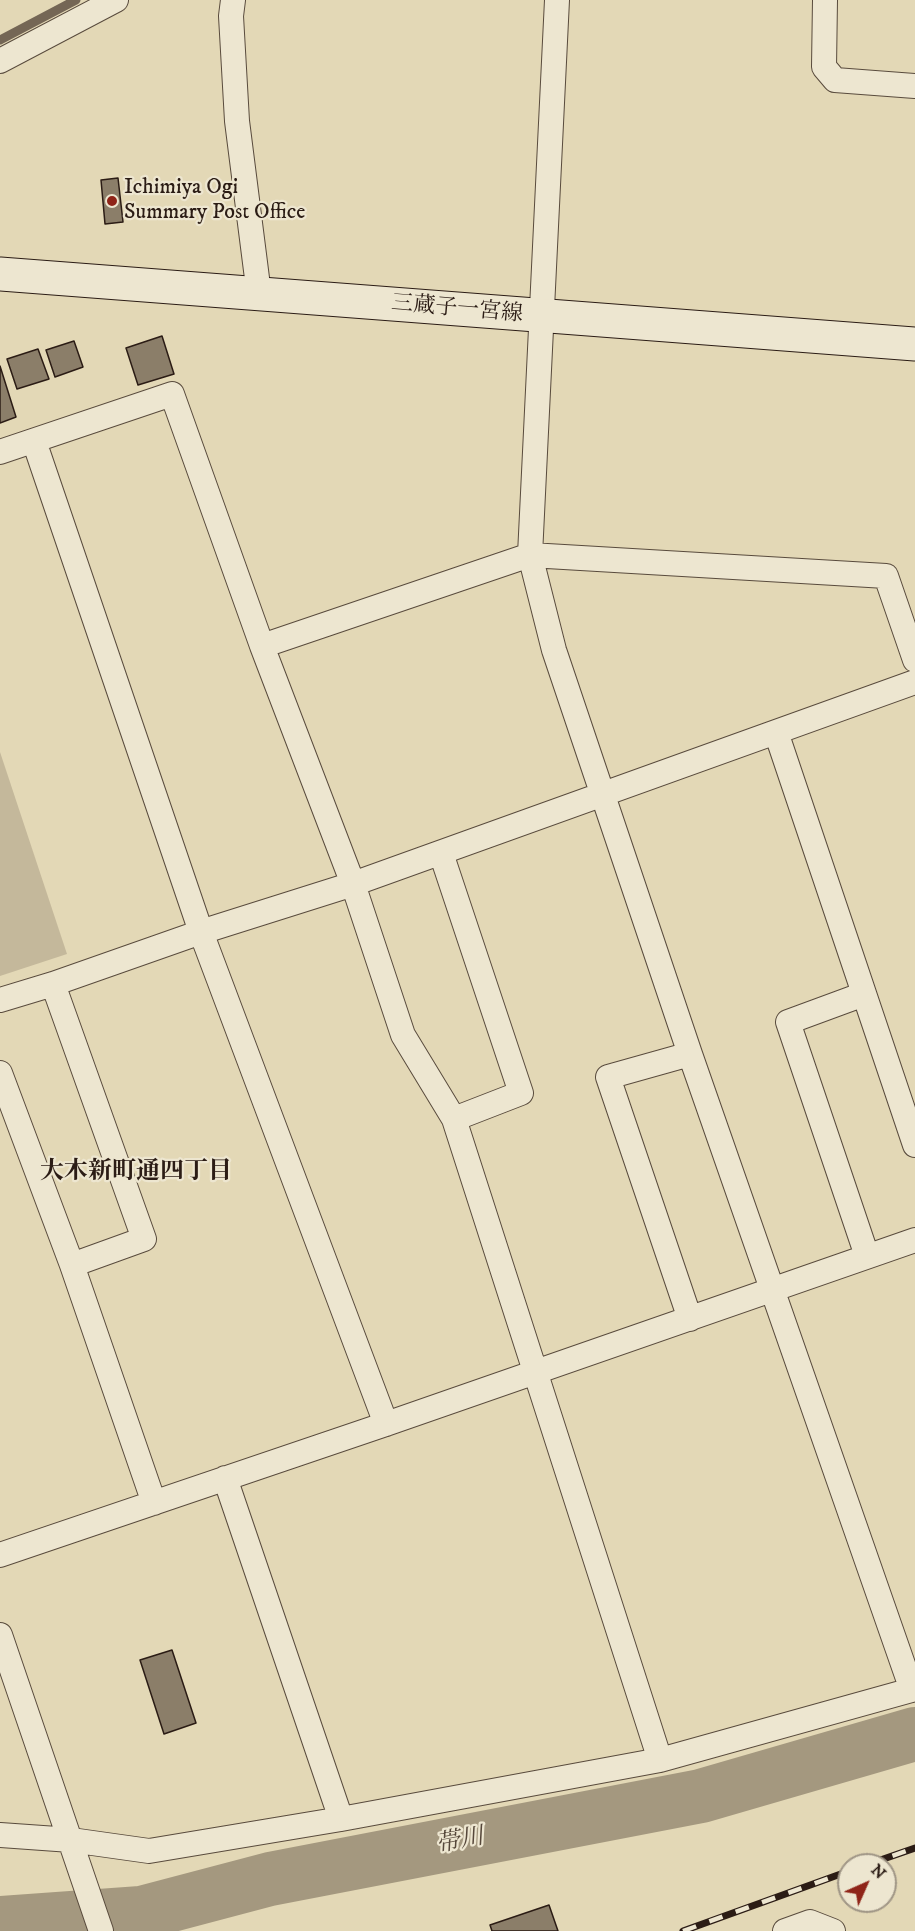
<!DOCTYPE html>
<meta charset="utf-8">
<style>
body{margin:0}
#map{position:relative;width:915px;height:1931px;overflow:hidden;background:#e3d8b6;font-family:"IM FELL DW Pica",serif}
canvas{display:block}
.north{position:absolute;left:837px;top:1853px;width:60px;height:60px;box-sizing:border-box;background:#ede6d0;border:2px solid #9f9585;border-radius:50%;rotate:45deg;font-size:16px;font-weight:700;line-height:24px;text-align:center;color:#2b1c15}
.north::after{content:'';display:block;margin:auto;width:21px;height:27px;background:#8f2418;clip-path:polygon(50% 0,100% 100%,50% 72%,0 100%)}
</style>
<div id="map">
<canvas width="915" height="1931"></canvas>
<div class="north">N</div>
</div>
<script>
const g = document.querySelector('canvas').getContext('2d');
g.lineJoin = 'round';
function paint(path, color) { g.fillStyle = color; g.fill(path, 'evenodd'); }
function stroke(path, color, width, dash) { g.strokeStyle = color; g.lineWidth = width; g.lineCap = dash ? 'butt' : 'round'; g.setLineDash(dash || []); g.stroke(path); }
function label(font, color, halo, rows, align = 'center') {
  g.font = font + ' "IM FELL DW Pica","Noto Serif JP",serif'; g.lineWidth = 4.5; g.setLineDash([]); g.textBaseline = 'middle'; g.strokeStyle = halo; g.fillStyle = color; for (const [text, x, y, turn = 0] of rows) {
    g.save(); g.translate(x, y); g.rotate((+turn || 0) * Math.PI / 180); g.textAlign = isNaN(turn) ? turn : align; if (halo) g.strokeText(text, 0, 0); g.fillText(text, 0, 0); g.restore();
  }
}
paint(new Path2D(`
 M0 752 67 954 0 976Z`), '#c4b89b');
stroke(new Path2D(`
 M0 40 76 0`), '#746655', 9);
stroke(new Path2D(`
 M0 1923 141 1913 270 1879 701 1796 915 1734`), '#a4987f', 54);
const building = new Path2D(`
 M118 178 123 222 105 224 101 180Z
 M162 336 174 374 138 385 126 348Z
 M74 341 83 367 55 377 46 350Z
 M38 349 49 379 17 389 7 359Z
 M0 366 16 417 0 423Z
 M172 1650 196 1723 164 1734 140 1660Z
 M549 1905 558 1931H492L490 1925Z`);
paint(building, '#8b7e69');
stroke(building, '#2b1c15', 1.5);
const minor = new Path2D(`
 M233 0 231 16 237 121 259 294
 M557 0 530 555 554 650 690 1054 912 1690
 M825 0 824 67 835 80 915 86
 M0 61 116 0
 M34 441 201 932 386 1424
 M0 452 172 394 262 646 530 555 886 576 915 660
 M262 646 353 884 403 1035 454 1119 660 1760 915 1689
 M776 732 915 1145
 M441 853 521 1093 454 1119
 M53 984 144 1239 72 1265
 M864 994 788 1022 867 1256
 M0 1000 53 984 201 932 353 884 915 682
 M0 1073 72 1265 154 1503
 M690 1319 608 1077 690 1054
 M0 1555 386 1424 915 1240
 M0 1635 101 1931
 M341 1819 660 1760
 M0 1835 71 1840 149 1851 341 1819 225 1478
 M785 1931 810 1922 833 1931`);
const secondary = new Path2D(`
 M0 274 915 344`);
stroke(minor, '#594b3d', 26);
stroke(secondary, '#2b1c15', 35);
stroke(minor, '#ede6d0', 24);
stroke(secondary, '#ede6d0', 33);
const rail = new Path2D(`
 M866 1865 915 1848
 M683 1931 849 1871`);
stroke(rail, '#2b1c15', 7);
stroke(rail, '#ede6d0', 4.5, [14]);
for (const [x, y, r, color] of [
 [112,201,6,"#8f2418"]
]) { const dot = new Path2D(); dot.arc(x, y, r, 0, 2 * Math.PI); g.fillStyle = color; g.fill(dot); stroke(dot, '#ede6d0', 2); }
label('22px', '#2b1c15', '#ede6d0', [
 ["Ichimiya Ogi",124,188],
 ["Summary Post Office",124,213]
], 'left');
label('22px', '#2b1c15', '#ede6d0', [
 ["三蔵子一宮線",457,310,5]
]);
label('bold 24px', '#2b1c15', '#ede6d0', [
 ["大木新町通四丁目",136,1173]
]);
label('italic 24px', '#55473a', '#ede6d0', [
 ["帯川",460,1842,-11]
]);
</script>
